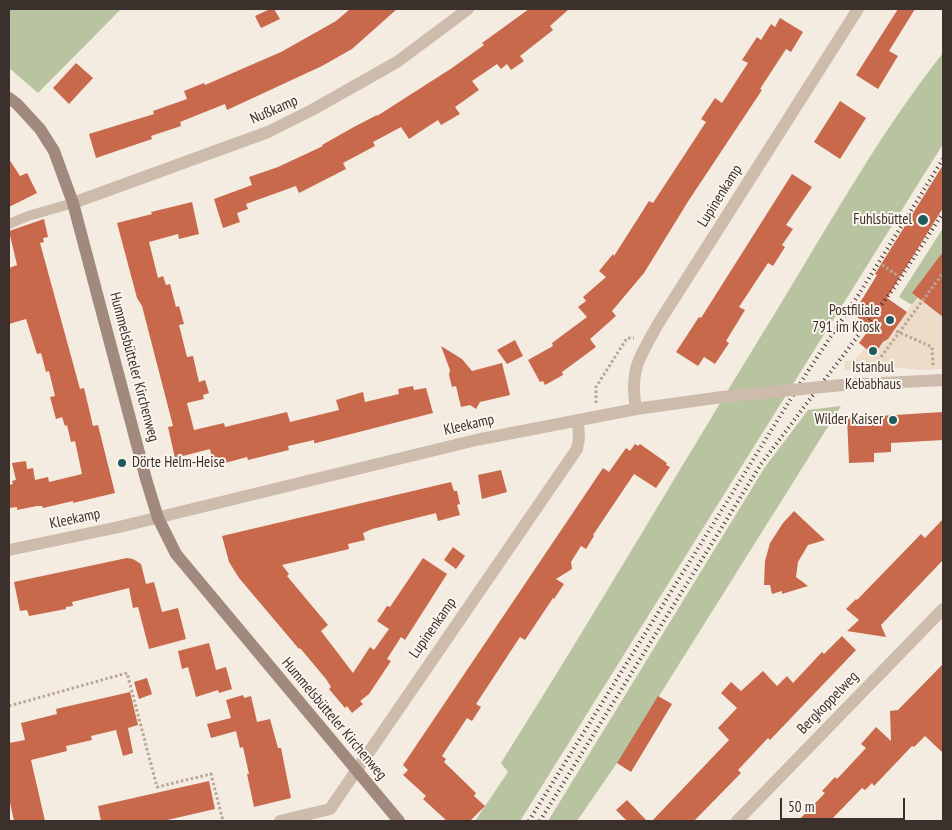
<!DOCTYPE html>
<meta charset="utf-8">
<style>
body{margin:0}
#map{position:relative;width:952px;height:830px;overflow:hidden;background:#f4ebe1;font-family:"PT Sans Narrow",sans-serif}
canvas{display:block}
.frame{position:absolute;inset:0;border:10px solid #3b302b;pointer-events:none}
.scale{position:absolute;left:780px;top:798px;width:125px;height:22px;box-sizing:border-box;border:2px solid #3b302b;border-top:0;padding-left:6px;font-size:15px;line-height:18px;white-space:nowrap;color:#3b302b;-webkit-text-stroke:4px #fbf5ee;paint-order:stroke}
</style>
<div id="map">
<canvas width="952" height="830"></canvas>
<div class="frame"></div>
<div class="scale">50 m</div>
</div>
<script>
const g = document.querySelector('canvas').getContext('2d');
g.lineJoin = 'round';
function paint(path, color) { g.fillStyle = color; g.fill(path, 'evenodd'); }
function stroke(path, color, width, dash) { g.strokeStyle = color; g.lineWidth = width; g.lineCap = dash ? 'butt' : 'round'; g.setLineDash(dash || []); g.stroke(path); }
function label(font, color, halo, rows, align = 'center') {
  g.font = font + ' "PT Sans Narrow",sans-serif'; g.lineWidth = 4; g.setLineDash([]); g.textBaseline = 'middle'; g.strokeStyle = halo; g.fillStyle = color; for (const [text, x, y, turn = 0] of rows) {
    g.save(); g.translate(x, y); g.rotate((+turn || 0) * Math.PI / 180); g.textAlign = isNaN(turn) ? turn : align; if (halo) g.strokeText(text, 0, 0); g.fillText(text, 0, 0); g.restore();
  }
}
paint(new Path2D(`
 M9 9H121L38 93 9 68Z
 M943 53V144L520 821H475L508 772 501 763C597 611 688 454 783 300 834 216 882 130 943 53Z
 M943 228V265L912 305 899 297Z
 M841 406 617 763 577 821H548L765 467 808 410Z`), '#b8c4a0');
paint(new Path2D(`
 M918 298 943 317V369L924 370 889 367 844 370 845 361 855 360 865 348 874 354 896 330 901 319Z`), '#ecdcc8');
paint(new Path2D(`
 M270 9H274L280 19 261 28 255 16Z
 M350 9H397L352 49 322 66 227 110 225 104 180 122 181 126 151 136 152 139 96 158 89 134 154 114 153 111 187 99 184 91 204 83 205 85 281 52 336 21Z
 M529 9H569L550 26 553 30 520 56 524 61 511 70 507 64 501 69 497 64 472 81 479 90 455 107 460 114 441 125 438 120 409 139 401 127 373 142 375 146 343 163 346 169 299 193 296 186 246 204 248 209 237 213 240 222 223 228 214 199 252 185 249 177 278 167 323 146 322 145 352 128 377 115V116L452 68 484 45 482 43Z
 M898 9H915L889 51 898 56 878 89 856 75Z
 M780 18 803 32 791 52 786 49 760 89 762 90 689 200 644 273 612 311 616 316 590 339 596 347 562 372 563 375 545 385 543 381 540 382 528 360 553 346 552 343 587 317 578 307 586 301 583 297 606 277 599 271 613 254 614 256 649 201 653 203 706 122 701 119 715 98 722 103 748 63 742 60 757 37 761 40 771 24 775 27Z
 M76 63 93 78 69 104 53 88Z
 M840 101 866 118 840 159 814 142Z
 M9 159 20 176 27 173 37 193 9 207Z
 M943 165V208L887 298 907 312 888 339 883 342 874 355 859 343 871 327 853 314 877 275 875 274Z
 M792 174 812 187 786 225 793 229 782 245 785 247 773 266 768 263 739 307 745 310 726 341 729 343 715 364 704 357 698 366 676 352 699 317 701 318Z
 M192 202 199 234 179 239 178 234 149 242 158 278 163 276 166 285 170 284 176 307 179 306 184 324 179 325 187 357 193 356 199 382 205 380 209 393 203 395 204 399 187 403 194 430 224 423 225 427 287 412 290 422 339 410 336 400 363 392 365 402 399 394 398 389 413 386 414 390 426 388 433 413 316 443H314V440L288 446 289 450 248 460 247 457 214 466 210 449 175 458 168 427 173 426 142 306 137 298 117 223 152 214 151 212Z
 M44 219 48 237 43 238 44 242 40 243 80 389 84 388 93 426 98 425 115 493 73 503V501L43 508 42 506H37L17 510V507L9 508V485L13 484 12 481 16 480 12 463 26 461 27 469 33 468 35 480 48 477 49 482 82 474 75 441 71 442 67 425 65 426 62 417 56 419 50 397 55 396 49 371 46 372 41 353 37 354 26 319 9 324V268L17 265 9 231Z
 M943 252V317L912 293Z
 M515 340 523 356 507 364 497 350Z
 M441 346 462 359 472 371 502 363 510 395 480 402 476 409 470 405 461 407 456 386 452 387 449 375 450 370Z
 M943 412V440L891 443V452L874 453V462L849 463 847 418Z
 M635 444 638 446 640 444 667 463 666 465 670 467 656 488 634 474 593 535 594 536 586 549 581 546 571 562 572 569 556 579 564 584 554 599 553 598 525 640 520 637 476 704 481 707 472 721 467 718 442 756 446 759 444 762 476 793 474 796 485 806 470 821H447L423 799 426 796 403 775 408 770 403 765 603 468 609 472 626 448 630 451Z
 M501 470 507 492 482 499 478 475Z
 M451 482 454 491H457L460 504 457 505 460 515 438 521 436 513 372 529 363 533 365 540 348 544 349 549 282 565 289 574 287 576 328 625 321 631 353 673 370 647 374 650 389 629 377 621 387 606 390 607 423 558 447 574 405 640 401 637 387 659 391 661 369 694 360 701 363 704 352 713 347 706 345 708 329 689 331 687 326 679 300 648 299 649 239 578 229 562 222 536Z
 M794 511 825 540 808 545 798 562 796 577 808 586 782 594V591L772 594 770 585H764L765 561 770 543 783 523Z
 M943 519V560L881 625 886 637 847 631 859 620 846 609 856 599 857 600 921 534 925 538Z
 M453 547 465 556 456 569 444 560Z
 M127 558 133 559 141 564 146 584 154 582 162 612 178 608 186 639 149 649 138 607 133 608 129 588 72 602 73 606 66 607V609L29 616 27 610 20 611 14 582Z
 M842 636 856 650 770 740 768 738 738 770 741 773 694 821H652L729 740 718 728 737 708 721 693 731 682 741 691 763 671 777 686 787 676 793 683 822 652 824 654Z
 M209 643 216 670 226 667 232 689 219 693 218 690 196 697 188 667 182 669 178 651Z
 M943 664V753L925 736 914 747 912 746 874 786 872 783 865 790 862 788 830 821H798L825 793 822 791 835 777 837 779 866 748 861 744 876 727 891 741 890 711 898 710Z
 M147 678 152 694 139 699 134 682Z
 M130 692 138 725 128 728 133 753 123 756 116 730 91 736 92 740 66 746 67 751 31 760 45 821H14L9 798V743L25 740 21 723 57 714 56 709Z
 M243 695 244 698 251 696 257 722 270 719 278 748H281L291 798 254 807 247 774H249L243 747 240 748 236 731 211 738 207 724 231 718 226 700Z
 M658 696 672 704 631 772 617 763Z
 M209 781 215 809 163 821H101L98 806Z
 M627 800 647 821H627L616 810Z`), '#c8694b');
stroke(new Path2D(`
 M882 265 900 277
 M896 331 932 347 933 366
 M872 369 943 273
 M596 403V387L627 338H634
 M9 706 127 673 157 787 211 774 223 821`), '#b9a596', 3, [2.5, 2.5]);
stroke(new Path2D(`
 M9 224 28 216 73 203`), '#cdbbac', 10);
stroke(new Path2D(`
 M73 203 268 132 312 110 397 62 468 9
 M842 385 943 380
 M636 409C629 369 640 357 658 324L858 9
 M9 550 119 527 476 440 636 409 722 397
 M280 821 330 809 577 449 579 438 578 420
 M737 821 943 609`), '#cdbbac', 12);
stroke(new Path2D(`
 M9 98 17 104 40 129 54 151 73 203 146 479 158 518 176 554 399 821`), '#a18a7d', 12);
stroke(new Path2D(`
 M529 821 808 371 859 294 943 159
 M540 821 761 464 894 288 943 213`), '#3b302b', 4, [1, 4]);
stroke(new Path2D(`
 M722 397 842 385`), '#cdbbac', 12);
for (const [x, y, r, color] of [
 [923,220,6,"#1f5a5e"],
 [890,320,5,"#1f5a5e"],
 [873,351,5,"#1f5a5e"],
 [893,420,5,"#1f5a5e"],
 [122,463,5,"#1f5a5e"]
]) { const dot = new Path2D(); dot.arc(x, y, r, 0, 2 * Math.PI); g.fillStyle = color; g.fill(dot); stroke(dot, '#fbf5ee', 2); }
label('15px', '#3b302b', '#fbf5ee', [
 ["Nußkamp",274,110,-24],
 ["Lupinenkamp",720,196,-58],
 ["Hummelsbütteler Kirchenweg",134,367,75],
 ["Kleekamp",469,425,-13],
 ["Kleekamp",75,519,-12],
 ["Lupinenkamp",433,628,-55],
 ["Bergkoppelweg",828,703,-46],
 ["Hummelsbütteler Kirchenweg",334,719,50]
]);
label('15px', '#3b302b', '#fbf5ee', [
 ["Fuhlsbüttel",912,220],
 ["Postfiliale",880,311],
 ["791 im Kiosk",880,328],
 ["Istanbul",873,368,"center"],
 ["Kebabhaus",873,385,"center"],
 ["Wilder Kaiser",883,420],
 ["Dörte Helm-Heise",132,463,"left"]
], 'right');
</script>
